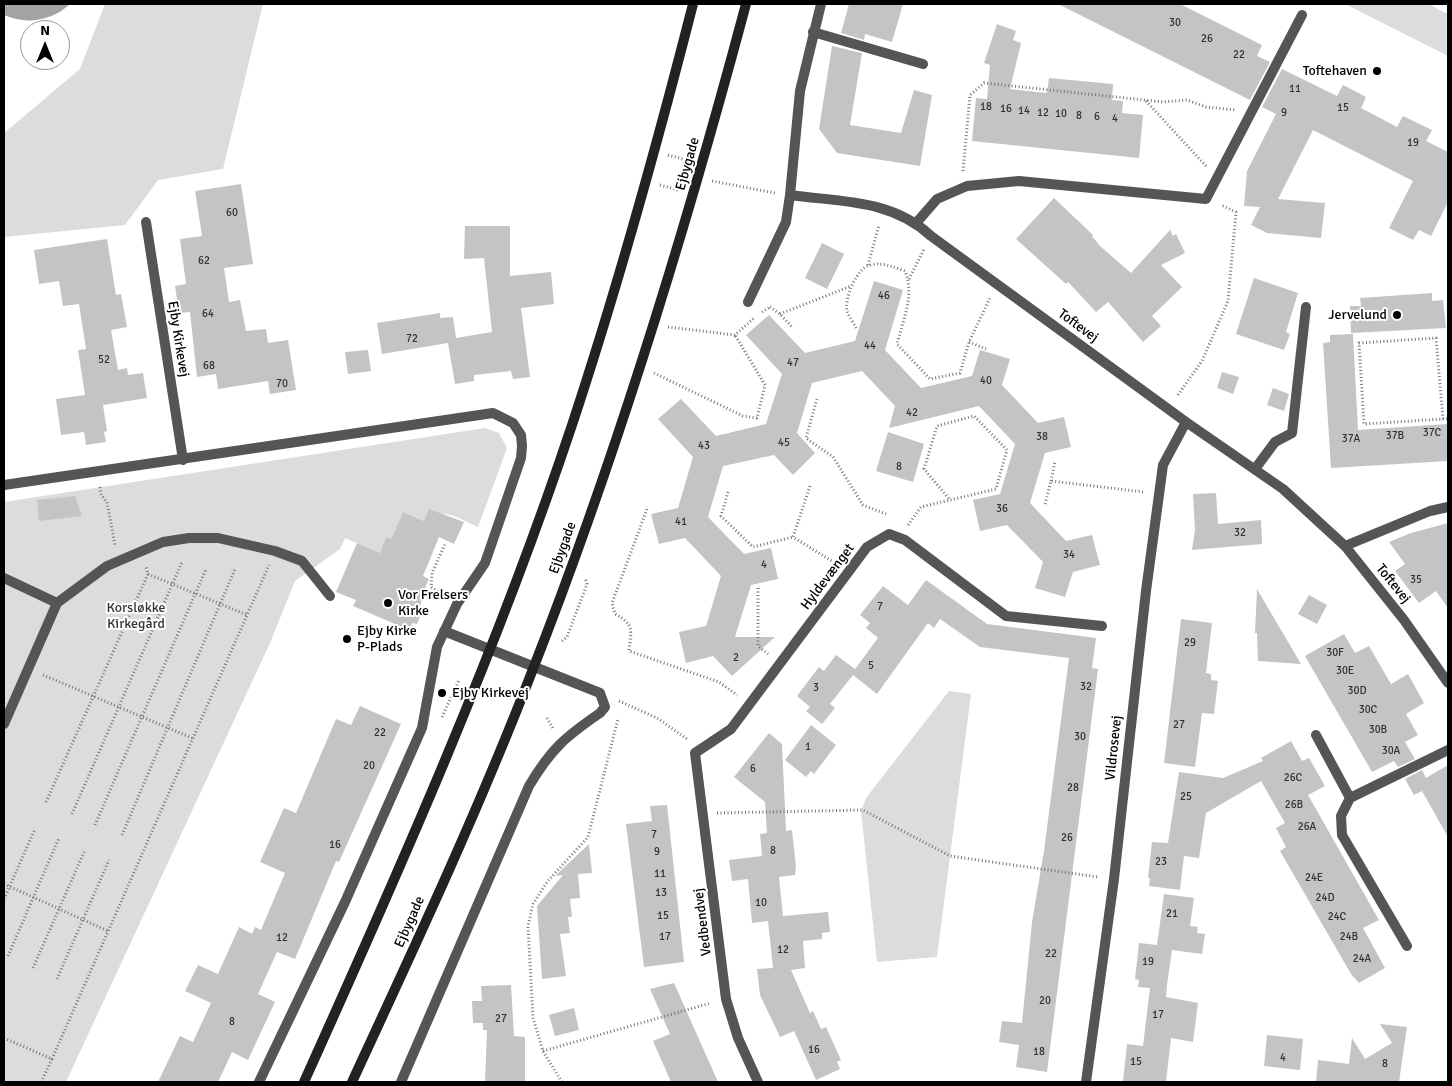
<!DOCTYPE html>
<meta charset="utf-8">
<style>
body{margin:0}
#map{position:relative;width:1452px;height:1086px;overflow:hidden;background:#fff;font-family:Signika,sans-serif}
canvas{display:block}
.frame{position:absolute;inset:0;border:5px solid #000;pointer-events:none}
.north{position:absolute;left:20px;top:20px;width:50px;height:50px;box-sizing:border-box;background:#fff;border:1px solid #999;border-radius:50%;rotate:0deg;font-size:14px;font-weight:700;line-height:20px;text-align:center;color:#000}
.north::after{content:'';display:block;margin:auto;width:18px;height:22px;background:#000;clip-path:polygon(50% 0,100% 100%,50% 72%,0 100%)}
</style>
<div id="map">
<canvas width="1452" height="1086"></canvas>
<div class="frame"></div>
<div class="north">N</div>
</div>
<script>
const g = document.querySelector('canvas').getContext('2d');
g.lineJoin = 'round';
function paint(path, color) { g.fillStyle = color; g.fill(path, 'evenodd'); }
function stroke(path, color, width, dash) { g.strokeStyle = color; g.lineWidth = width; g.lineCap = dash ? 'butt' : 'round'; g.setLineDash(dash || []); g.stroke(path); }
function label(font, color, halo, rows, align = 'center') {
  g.font = font + ' Signika,sans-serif'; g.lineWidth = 4; g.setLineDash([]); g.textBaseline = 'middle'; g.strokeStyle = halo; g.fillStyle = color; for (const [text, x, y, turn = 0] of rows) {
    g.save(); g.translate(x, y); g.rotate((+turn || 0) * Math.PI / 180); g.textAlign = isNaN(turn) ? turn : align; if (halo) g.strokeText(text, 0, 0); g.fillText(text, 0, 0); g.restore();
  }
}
paint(new Path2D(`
 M105 4H263L223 169 158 180 125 225 4 237V133L80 69Z
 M1345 4H1428L1448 14V56Z
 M485 428 499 433 507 448 478 527C457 518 445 506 424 521L403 512 391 539 386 537 380 553 345 538 340 549 295 581 270 643 66 1082H4V502Z
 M949 691 971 694 937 957 877 962 861 811 866 798Z`), '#dcdcdc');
paint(new Path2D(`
 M4 4H70C52 21 26 25 4 15Z`), '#a3a3a3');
paint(new Path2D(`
 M849 4H903L892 42 865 34 864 40 841 33Z
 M1058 4H1180L1262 45 1257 56 1270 62 1250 100Z
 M997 24 1016 31 1013 40 1021 43 1010 89 1047 93 1049 78 1113 84 1112 100 1123 101 1122 113 1143 115 1139 158 972 141 976 98 987 99 990 65 984 63Z
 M832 46 862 53 850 125 901 133 914 90 932 95 920 166 837 153 819 129Z
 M1282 69 1337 96 1343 85 1366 97 1361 108 1397 127 1403 116 1432 130 1426 141 1448 152V202L1431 236 1419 230 1413 240 1389 228 1413 181 1313 130 1278 199 1325 203 1321 238 1267 233 1251 225 1260 207 1244 206 1247 171 1276 114 1262 107Z
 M241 184 253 264 224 268 229 302 240 300 246 331 266 329 268 343 288 340 296 390 270 394 268 381 218 389 216 374 197 377 190 312 179 313 175 286 186 284 180 239 202 236 195 191Z
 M1054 198 1093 235 1092 236 1100 246 1131 273 1170 230 1173 236 1176 234 1185 253 1161 265 1182 287 1152 316 1161 326 1143 342 1108 302 1096 312 1068 282 1066 284 1016 239Z
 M465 226H510V276L551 272 554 304 521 308 530 377 513 379 511 371 474 375V381L455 384 448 343 382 354 377 323 440 313V318L453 317 456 338 492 332 484 258 464 259Z
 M107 239 116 295 121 294 127 327 111 330 118 370 127 368 128 375 143 373 147 398 103 405 107 431 104 432 106 442 86 445 84 432 61 435 56 399 85 395 78 350 86 349 79 304 63 306 59 281 39 284 34 250Z
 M822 243 844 254 827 289 805 278Z
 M1254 278 1298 293 1286 332 1290 334 1284 350 1236 334Z
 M874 281 903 290 885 350 921 388 972 376 980 350 1010 359 1002 385 1038 423 1064 417 1071 447 1045 453 1030 503 1066 541 1092 535 1100 565 1073 572 1065 597 1035 588 1043 562 1007 525 980 531 973 500 1000 494 1015 444 979 406 889 428 895 406 862 371 812 383 797 433 815 453 793 475 774 455 723 466 708 517 744 554 771 548 778 579 751 585 735 637H775L732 676 713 656 686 663 679 632 706 626 721 576 685 538 659 544 651 514 678 508 693 457 658 419 681 399 716 436 766 424 782 374 746 335 769 315 805 353 855 341Z
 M1432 293V301L1443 300 1446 328 1351 333 1350 306H1361L1360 298Z
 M1353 334 1358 430 1448 424V461L1331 468 1323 343 1330 342V335Z
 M368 350 371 371 348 374 345 352Z
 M1222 372 1239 377 1233 394 1217 388Z
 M1273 388 1289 394 1284 411 1267 405Z
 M888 432 924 444 913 482 876 471Z
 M1216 493 1218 524 1261 520 1262 544 1192 550 1195 530 1193 494Z
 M75 496 82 516 39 521 37 500Z
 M429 509 464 522 454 544 439 537 423 576 429 579 421 597H423L420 606 424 607 417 624 412 623 409 630 353 606 356 600 336 592 357 543 380 553 386 537 391 539 403 512 424 521Z
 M1448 523V608L1436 591 1419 603 1395 571 1405 564 1389 542 1411 533Z
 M926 580 987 624 1096 638 1092 668 1098 669 1047 1072 1016 1067 1019 1045 999 1042 1002 1021 1022 1023 1032 922 1044 851 1069 658 980 647 940 619 934 628 928 623 877 694 853 675 830 704 835 708 822 724 806 711 810 707 797 696 819 667 824 671 836 655 855 669 878 638 866 628 870 623 860 615 883 586 908 605Z
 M1257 589 1301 664 1258 661 1257 633H1255Z
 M1309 595 1327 605 1317 624 1298 614Z
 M1181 619 1212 623 1206 673 1211 674V680L1218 681 1214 714 1202 713 1195 767 1164 763Z
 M1344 634 1355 653 1369 646 1391 684 1408 674 1424 703 1406 714 1418 735 1405 742 1415 759 1398 767 1394 761 1372 772 1305 656Z
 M360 706 401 724 339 862 336 861 295 959 277 952 258 994 275 1002 248 1060 232 1052 218 1082H158L180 1036 193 1042 211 1003 185 991 198 965 218 974 239 927 252 934 255 927 261 930 285 873 260 862 284 808 296 813 336 719 351 725Z
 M811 725 836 745 814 774 811 771 806 777 785 760Z
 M769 733 782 744 786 831 792 830 796 867 795 875 779 877 783 916 828 912 830 932 822 933V939L803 941 805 968 791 970 810 1013 813 1011 821 1029 826 1027 841 1060 837 1062 840 1069 816 1080 794 1031 780 1037 760 995 757 969 773 968 768 921 752 923 748 879 732 881 729 860 762 856 760 834 767 833 765 802 734 777Z
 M1291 741 1302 761 1309 758 1325 786 1308 795 1379 920 1363 928 1385 968 1359 983 1351 974 1280 851 1286 847 1276 828 1285 823 1261 781 1206 813 1199 858 1184 856 1180 890 1149 886 1150 878H1148L1152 842 1168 843 1179 772 1223 778 1263 761 1261 758Z
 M1448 765V837L1422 791 1414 795 1405 779 1422 770 1426 778Z
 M667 805 684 962 644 967 626 824 652 821 650 806Z
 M589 844 592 873 578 874 580 898 570 899 572 917H568L570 933 560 934 566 976 542 979 537 906 563 875 555 876Z
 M1164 894 1194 898 1190 926 1198 927 1197 933 1205 934 1202 954 1172 950 1167 985 1166 997 1198 1003 1193 1042 1171 1038 1166 1082 1123 1081 1127 1044 1143 1046 1150 988 1138 987 1139 980 1135 979 1139 943 1157 945Z
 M674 983 718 1082H671L653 1041 670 1034 650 989Z
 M511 985 514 1036 525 1037V1082H485L487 1030H483V1023H473L472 1001H482L481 986Z
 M574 1008 579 1030 555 1036 549 1015Z
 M1380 1024 1407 1027 1399 1082H1316L1318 1060 1349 1064 1352 1038 1365 1059 1392 1043Z
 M1267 1035 1303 1039 1300 1070 1264 1066Z`), '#c4c4c4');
stroke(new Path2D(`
 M1146 101 1206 166
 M668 155 686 160
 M963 171 970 95 984 83 1163 102 1187 100 1206 107 1236 110
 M712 181 775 193
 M660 185 678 190
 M868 265 879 225
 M909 279 924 249
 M770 307 780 314 793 328
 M762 312 770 307
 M780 314 851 286
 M668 327 735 335 755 317
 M856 328C854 323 849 317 847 311 844 298 857 268 870 265 883 262 893 267 905 271 915 294 903 320 897 344L930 379 960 373 969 342 990 298
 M969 342 986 349
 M654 373 743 416 757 418 765 385 735 335
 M1178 395 1202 361 1228 301 1236 212 1221 205
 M817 399 806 438 833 457 863 505 886 514
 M1443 419 1436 338 1359 343 1364 424 1443 419H1448
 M1051 481 1055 461
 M810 486 793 537 835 563
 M100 487 101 495 107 502 115 545
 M728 492 721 516 753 547 793 537
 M1045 504 1051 481 1144 492
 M647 509 612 603 615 614C635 625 631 630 629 651L719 682 737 695
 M908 525 921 507 996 489 1007 450 974 416 937 426 924 469 950 500
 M148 574 247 615
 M758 588V646L768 654
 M444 595 431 587 432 573 445 544
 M562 641 567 637 587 584 585 578
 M43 675 192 738
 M619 701 657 718 687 739
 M442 717 459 680
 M547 718 553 728
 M46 802 148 574 146 567
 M717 813 863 810 950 856 1098 877
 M72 814 182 562
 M95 825 206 569
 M122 835 235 569
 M4 884 108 931
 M4 899 35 829
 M8 956 59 838
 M33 968 85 850
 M57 979 109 860
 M4 1038 52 1059 41 1082
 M543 1051 711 1003
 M52 1059 269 565
 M562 1082 543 1051 533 1018 528 926 533 904 547 882 588 837 618 719`), '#777', 3, [1, 2.5]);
stroke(new Path2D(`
 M813 32 923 64
 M748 302 786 222 790 195
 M1255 469 1275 442 1292 433 1306 307
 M4 578 57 603
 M4 724 57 603 107 566 163 542 189 538H218L275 551 302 561 330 596`), '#555', 10);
stroke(new Path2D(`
 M821 4 800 91 790 195C840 202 892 199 931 236L1186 422 1283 489 1345 546 1404 620 1448 683
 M146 222 183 460
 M917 222 937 199 967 186 1019 181 1206 199 1302 15
 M4 485 493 413 513 423 521 435 522 446 521 458 485 563 457 604 437 647 422 728 345 902 259 1082
 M1345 546 1430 511 1448 507
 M1316 735 1350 798
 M1407 946 1342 835 1341 816 1350 798 1448 750
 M401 1082 529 786C551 749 565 737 600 713L605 707 600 693 444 631
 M758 1082 738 1038 726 999 695 753 731 729 867 547 889 534 905 540 1006 616 1102 626
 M1086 1082 1114 879 1146 591 1163 465 1186 422`), '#555', 10);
stroke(new Path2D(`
 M304 1082C401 867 497 650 572 425 618 286 657 145 693 4
 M352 1082C415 946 479 809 533 669 618 452 686 229 746 4`), '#222', 10);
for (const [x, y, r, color] of [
 [1377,71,5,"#000"],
 [1397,315,5,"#000"],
 [388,603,5,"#000"],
 [347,639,5,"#000"],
 [442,693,5,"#000"]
]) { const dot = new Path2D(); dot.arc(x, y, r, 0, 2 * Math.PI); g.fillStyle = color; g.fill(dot); stroke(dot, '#fff', 2); }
label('11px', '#313131', null, [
 ["30",1175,23],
 ["26",1207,39],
 ["22",1239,55],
 ["11",1295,89],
 ["18",986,107],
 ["15",1343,108],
 ["16",1006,109],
 ["14",1024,111],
 ["12",1043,113],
 ["9",1284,113],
 ["10",1061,114],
 ["8",1079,116],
 ["6",1097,117],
 ["4",1115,119],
 ["19",1413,143],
 ["60",232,213],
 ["62",204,261],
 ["46",884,296],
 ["64",208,314],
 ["72",412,339],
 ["44",870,346],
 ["52",104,360],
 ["47",793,363],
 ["68",209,366],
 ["40",986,381],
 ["70",282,384],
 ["42",912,413],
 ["37C",1432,433],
 ["37B",1395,436],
 ["38",1042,437],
 ["37A",1351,439],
 ["45",784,443],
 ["43",704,446],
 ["8",899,467],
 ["36",1002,509],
 ["41",681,522],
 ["32",1240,533],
 ["34",1069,555],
 ["4",764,565],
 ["35",1416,580],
 ["7",880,607],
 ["29",1190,643],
 ["30F",1335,653],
 ["2",736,658],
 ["5",871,666],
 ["30E",1345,671],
 ["32",1086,687],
 ["3",816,688],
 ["30D",1357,691],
 ["30C",1368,710],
 ["27",1179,725],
 ["30B",1378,730],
 ["22",380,733],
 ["30",1080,737],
 ["1",808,747],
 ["30A",1391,751],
 ["20",369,766],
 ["6",753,769],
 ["26C",1293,778],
 ["28",1073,788],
 ["25",1186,797],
 ["26B",1294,805],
 ["26A",1307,827],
 ["7",654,835],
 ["26",1067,838],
 ["16",335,845],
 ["8",773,851],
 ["9",657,852],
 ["23",1161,862],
 ["11",660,874],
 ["24E",1314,878],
 ["13",661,893],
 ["24D",1325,898],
 ["10",761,903],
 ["21",1172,914],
 ["15",663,916],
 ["24C",1337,917],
 ["17",665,937],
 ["24B",1349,937],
 ["12",282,938],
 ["12",783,950],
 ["22",1051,954],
 ["24A",1362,959],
 ["19",1148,962],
 ["20",1045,1001],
 ["17",1158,1015],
 ["27",501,1019],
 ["8",232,1022],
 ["16",814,1050],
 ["18",1039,1052],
 ["4",1283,1058],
 ["15",1136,1062],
 ["8",1385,1064]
]);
label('14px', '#000', '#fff', [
 ["Toftehaven",1367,71,"right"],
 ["Jervelund",1387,315,"right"],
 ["Vor Frelsers",398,595],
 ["Kirke",398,611],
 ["Ejby Kirke",357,631],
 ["P-Plads",357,647],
 ["Ejby Kirkevej",452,693]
], 'left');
label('14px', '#000', '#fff', [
 ["Ejbygade",688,164,-74],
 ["Toftevej",1078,326,36],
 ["Ejby Kirkevej",178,339,81],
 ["Ejbygade",563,548,-70],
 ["Hyldevænget",828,577,-53],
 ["Toftevej",1393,584,51],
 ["Vildrosevej",1114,748,-84],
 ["Ejbygade",410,922,-66],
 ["Vedbendvej",703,922,-97]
]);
label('14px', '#333', '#fff', [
 ["Korsløkke",136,608],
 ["Kirkegård",136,624]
]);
</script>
